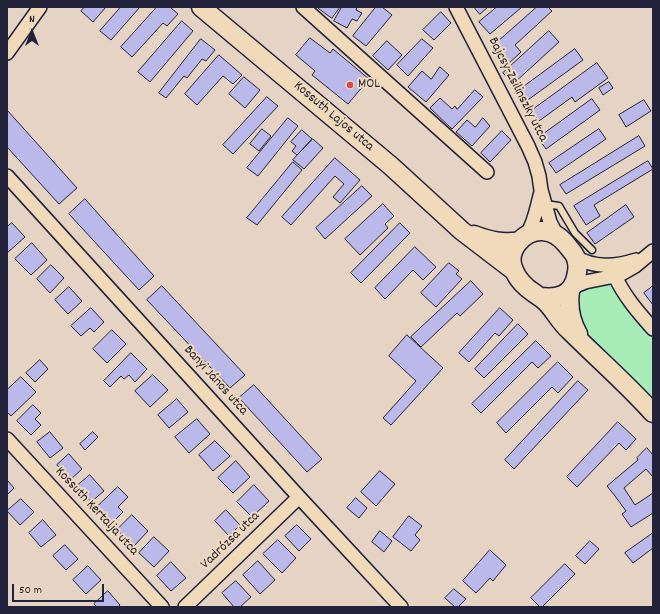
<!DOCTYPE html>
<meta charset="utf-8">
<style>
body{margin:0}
#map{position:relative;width:660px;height:614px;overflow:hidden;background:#e5d3c3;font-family:Dekko,sans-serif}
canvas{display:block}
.frame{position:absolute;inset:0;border:8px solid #22223b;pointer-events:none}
.north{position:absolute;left:12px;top:12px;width:40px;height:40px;-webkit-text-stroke:3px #f0dab9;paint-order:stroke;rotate:0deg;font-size:11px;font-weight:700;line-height:16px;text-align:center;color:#22223b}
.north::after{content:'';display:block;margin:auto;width:14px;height:18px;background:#22223b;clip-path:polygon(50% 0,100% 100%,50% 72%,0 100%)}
.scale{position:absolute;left:12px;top:584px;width:92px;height:18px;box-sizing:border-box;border:2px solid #22223b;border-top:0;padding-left:5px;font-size:12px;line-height:14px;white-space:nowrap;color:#22223b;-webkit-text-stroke:3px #f0dab9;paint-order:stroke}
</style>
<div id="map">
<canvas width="660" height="614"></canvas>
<div class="frame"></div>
<div class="north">N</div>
<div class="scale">50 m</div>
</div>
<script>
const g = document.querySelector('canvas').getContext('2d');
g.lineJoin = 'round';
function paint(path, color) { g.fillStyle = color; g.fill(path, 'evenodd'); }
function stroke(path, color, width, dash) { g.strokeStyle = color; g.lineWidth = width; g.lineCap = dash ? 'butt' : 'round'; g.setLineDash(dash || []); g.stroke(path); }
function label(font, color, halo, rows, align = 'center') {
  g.font = font + ' Dekko,sans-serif'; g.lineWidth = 4; g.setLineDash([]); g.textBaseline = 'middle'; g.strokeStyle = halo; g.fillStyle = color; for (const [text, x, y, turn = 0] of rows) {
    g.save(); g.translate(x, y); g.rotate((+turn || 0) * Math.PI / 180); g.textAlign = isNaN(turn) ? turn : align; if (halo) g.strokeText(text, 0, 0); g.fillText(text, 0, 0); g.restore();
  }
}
paint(new Path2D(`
 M615 276 653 329V413L582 342 573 287Z`), '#a8edb8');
const building = new Path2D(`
 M85 7H106L93 22 81 11Z
 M121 7H140L111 40 100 31Z
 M157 7H170L178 14 167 26 163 23 132 57 121 47Z
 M317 7H340L332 18Z
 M342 7H357L356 10 362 13 357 21 352 19 347 28 334 21Z
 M376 7H382L392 15 366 46 353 36Z
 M474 7H488L480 14Z
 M497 7H522L490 34 479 22Z
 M537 7H548L552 11 515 45 521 52 507 65 492 47Z
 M441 12 451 23 434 40 423 30Z
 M182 21 193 31 150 82 138 72Z
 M549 31 559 42 513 84 503 73Z
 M310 38 330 53 333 49 369 79 348 104 312 75 315 71 296 55Z
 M201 39 215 50 206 61 202 59 187 78 184 76 166 98 159 93Z
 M422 39 433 48 408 76 397 65Z
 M387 41 402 55 388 70 373 56Z
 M575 49 583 60 525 102 518 91Z
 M219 55 242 75 233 84 223 76 197 105 185 94Z
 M597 63 608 78 575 102 572 97 539 121 531 111Z
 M440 67 449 75 426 102 408 87 422 71 431 79Z
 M244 77 260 90 245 108 229 94Z
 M609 82 613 88 603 95 599 88Z
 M475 90 483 97 452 129 430 108 440 98 452 109 455 106 457 109Z
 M267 97 278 106 233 154 223 145Z
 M592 99 600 110 546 149 538 138Z
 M644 100 651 111 626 127 619 115Z
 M7 110 77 188 59 204 7 147Z
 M288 118 298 126 258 176 247 168Z
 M483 118 490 126 472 146 456 132 467 120 475 127Z
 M262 129 271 136 259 151 250 144Z
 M599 129 606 139 556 173 549 163Z
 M302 130 312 139 297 155 292 151 296 146 291 142Z
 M502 131 511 140 490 162 481 153Z
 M639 136 645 146 566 194 560 185Z
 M313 139 323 148 304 169 293 160Z
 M335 158 360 180 340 203 333 197 344 184 335 176 291 225 282 217Z
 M648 161 653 169 594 205 600 216 586 225 574 206Z
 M293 162 302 170 257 225 247 218Z
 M362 186 372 196 325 239 316 228Z
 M85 199 154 276 139 290 69 214Z
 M383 204 394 216 385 224 388 228 360 255 345 239Z
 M626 205 634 217 595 244 587 233Z
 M12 223 25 237 7 253V227Z
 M400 223 410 233 361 283 351 273Z
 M32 243 47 260 31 275 15 259Z
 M415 247 436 267 423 280 413 270 385 299 375 288Z
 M449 263 459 271 456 274 462 279 436 307 421 293Z
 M51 265 64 278 50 293 37 279Z
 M471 281 483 294 460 316 457 313 421 347 411 337Z
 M162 286 245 375 230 388 147 300Z
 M653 286V305L644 293Z
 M69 287 82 301 68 314 55 300Z
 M91 308 104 322 94 332 90 328 81 336 71 326Z
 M500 308 513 320 499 336 495 333 469 362 459 353Z
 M518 324 528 334 484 378 475 369Z
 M112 330 126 344 107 363 93 349Z
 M407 335 443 368 391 425 383 418 416 381 389 356Z
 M536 341 551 356 538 368 532 362 481 413 472 404Z
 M131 353 147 369 135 382 129 375 124 379 121 376 110 387 104 381Z
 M40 360 48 369 35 382 26 373Z
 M558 362 573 377 558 393 552 387 506 433 497 423Z
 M153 375 168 390 150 407 135 391Z
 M21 377 36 392 11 416 7 412V390Z
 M578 381 588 390 514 469 505 460Z
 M254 385 322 459 307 472 239 398Z
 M177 399 188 412 169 428 158 415Z
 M33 405 41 413 35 419 41 425 31 435 17 421Z
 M197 419 210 434 189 453 175 437Z
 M618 422 636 439 626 450 619 443 577 487 567 477Z
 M50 432 63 448 50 458 37 442Z
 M93 432 98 437 85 450 80 444Z
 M215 441 230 456 213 471 199 455Z
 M647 448 653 455V477L646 469 624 488 635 505 653 493V513L631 527 622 514 626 511 615 496 607 486 638 460 637 458Z
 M69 454 82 469 70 480 57 465Z
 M236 461 250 477 233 493 218 478Z
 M380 471 395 484 376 506 361 492Z
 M90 475 104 491 91 502 77 486Z
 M7 480 14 488 7 495Z
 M254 485 269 501 252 517 237 502Z
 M118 487 128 497 118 507 123 512 111 524 96 508Z
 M356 498 367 508 359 518 347 508Z
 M21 499 34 512 20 525 7 511Z
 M226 510 240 525 229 536 215 521Z
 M132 515 148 531 134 546 117 530Z
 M409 516 422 526 415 535 420 540 411 551 393 537Z
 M43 520 56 535 41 547 29 533Z
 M297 525 311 539 299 551 285 536Z
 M380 531 392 541 384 552 372 542Z
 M653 533V548L633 563 625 553Z
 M154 537 169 551 154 567 139 553Z
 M278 540 296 558 282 573 263 554Z
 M590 541 599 549 585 564 576 556Z
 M65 545 78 559 66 570 53 556Z
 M490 550 506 565 493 581 490 578 476 593 463 581Z
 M258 561 275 580 260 594 243 575Z
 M171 562 186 578 171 591 157 576Z
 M565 564 575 574 542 607H540L531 598Z
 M88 566 101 580 86 594 73 580Z
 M236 581 251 597 240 607H234L222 593Z
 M454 589 466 599 458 607H455L445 598Z
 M108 591 120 605 118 607H97L94 604Z`);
paint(building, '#bab9ea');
stroke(building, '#22223b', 1);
const lane = new Path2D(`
 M545 204 559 206 575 233 592 250`);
const street = new Path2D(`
 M303 7 487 172
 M456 7 528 146 535 162 539 176 541 190 550 222 556 234
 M7 53 40 7
 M7 176 299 497 401 607
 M527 234C535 222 537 206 541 192
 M575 257C595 268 614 267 636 260
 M615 276C624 296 638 312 653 329
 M573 287 585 282 615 276 621 274 635 266 653 251
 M7 439 162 607
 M185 607 299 497`);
const secondary = new Path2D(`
 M201 7 391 166 462 231 513 270
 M474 235C490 241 503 244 520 241
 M570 291C568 306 570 320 578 334
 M541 297C558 299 572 295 576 277 578 270 578 262 575 256 573 252 569 248 566 244 559 236 553 232 543 231 523 230 505 252 514 270 517 279 526 288 534 293 538 296 542 298 546 302 554 310 560 322 569 330 597 358 627 384 653 413`);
stroke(lane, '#22223b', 9);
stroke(street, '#22223b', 16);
stroke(secondary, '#22223b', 21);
stroke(lane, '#f0dab9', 6);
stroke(street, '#f0dab9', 13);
stroke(secondary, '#f0dab9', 18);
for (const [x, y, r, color] of [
 [350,85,4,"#d1495b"]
]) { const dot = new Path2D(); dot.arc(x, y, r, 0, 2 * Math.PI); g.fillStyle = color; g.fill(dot); stroke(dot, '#f0dab9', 1.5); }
label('14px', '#22223b', '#f0dab9', [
 ["MOL",358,85]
], 'left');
label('14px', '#22223b', '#f0dab9', [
 ["Bajcsy-Zsilinszky utca",517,90,63],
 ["Kossuth Lajos utca",333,117,40],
 ["Banyi János utca",215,381,48],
 ["Kossuth Kertalja utca",96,512,47],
 ["Vadrózsa utca",231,541,-44]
]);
</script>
